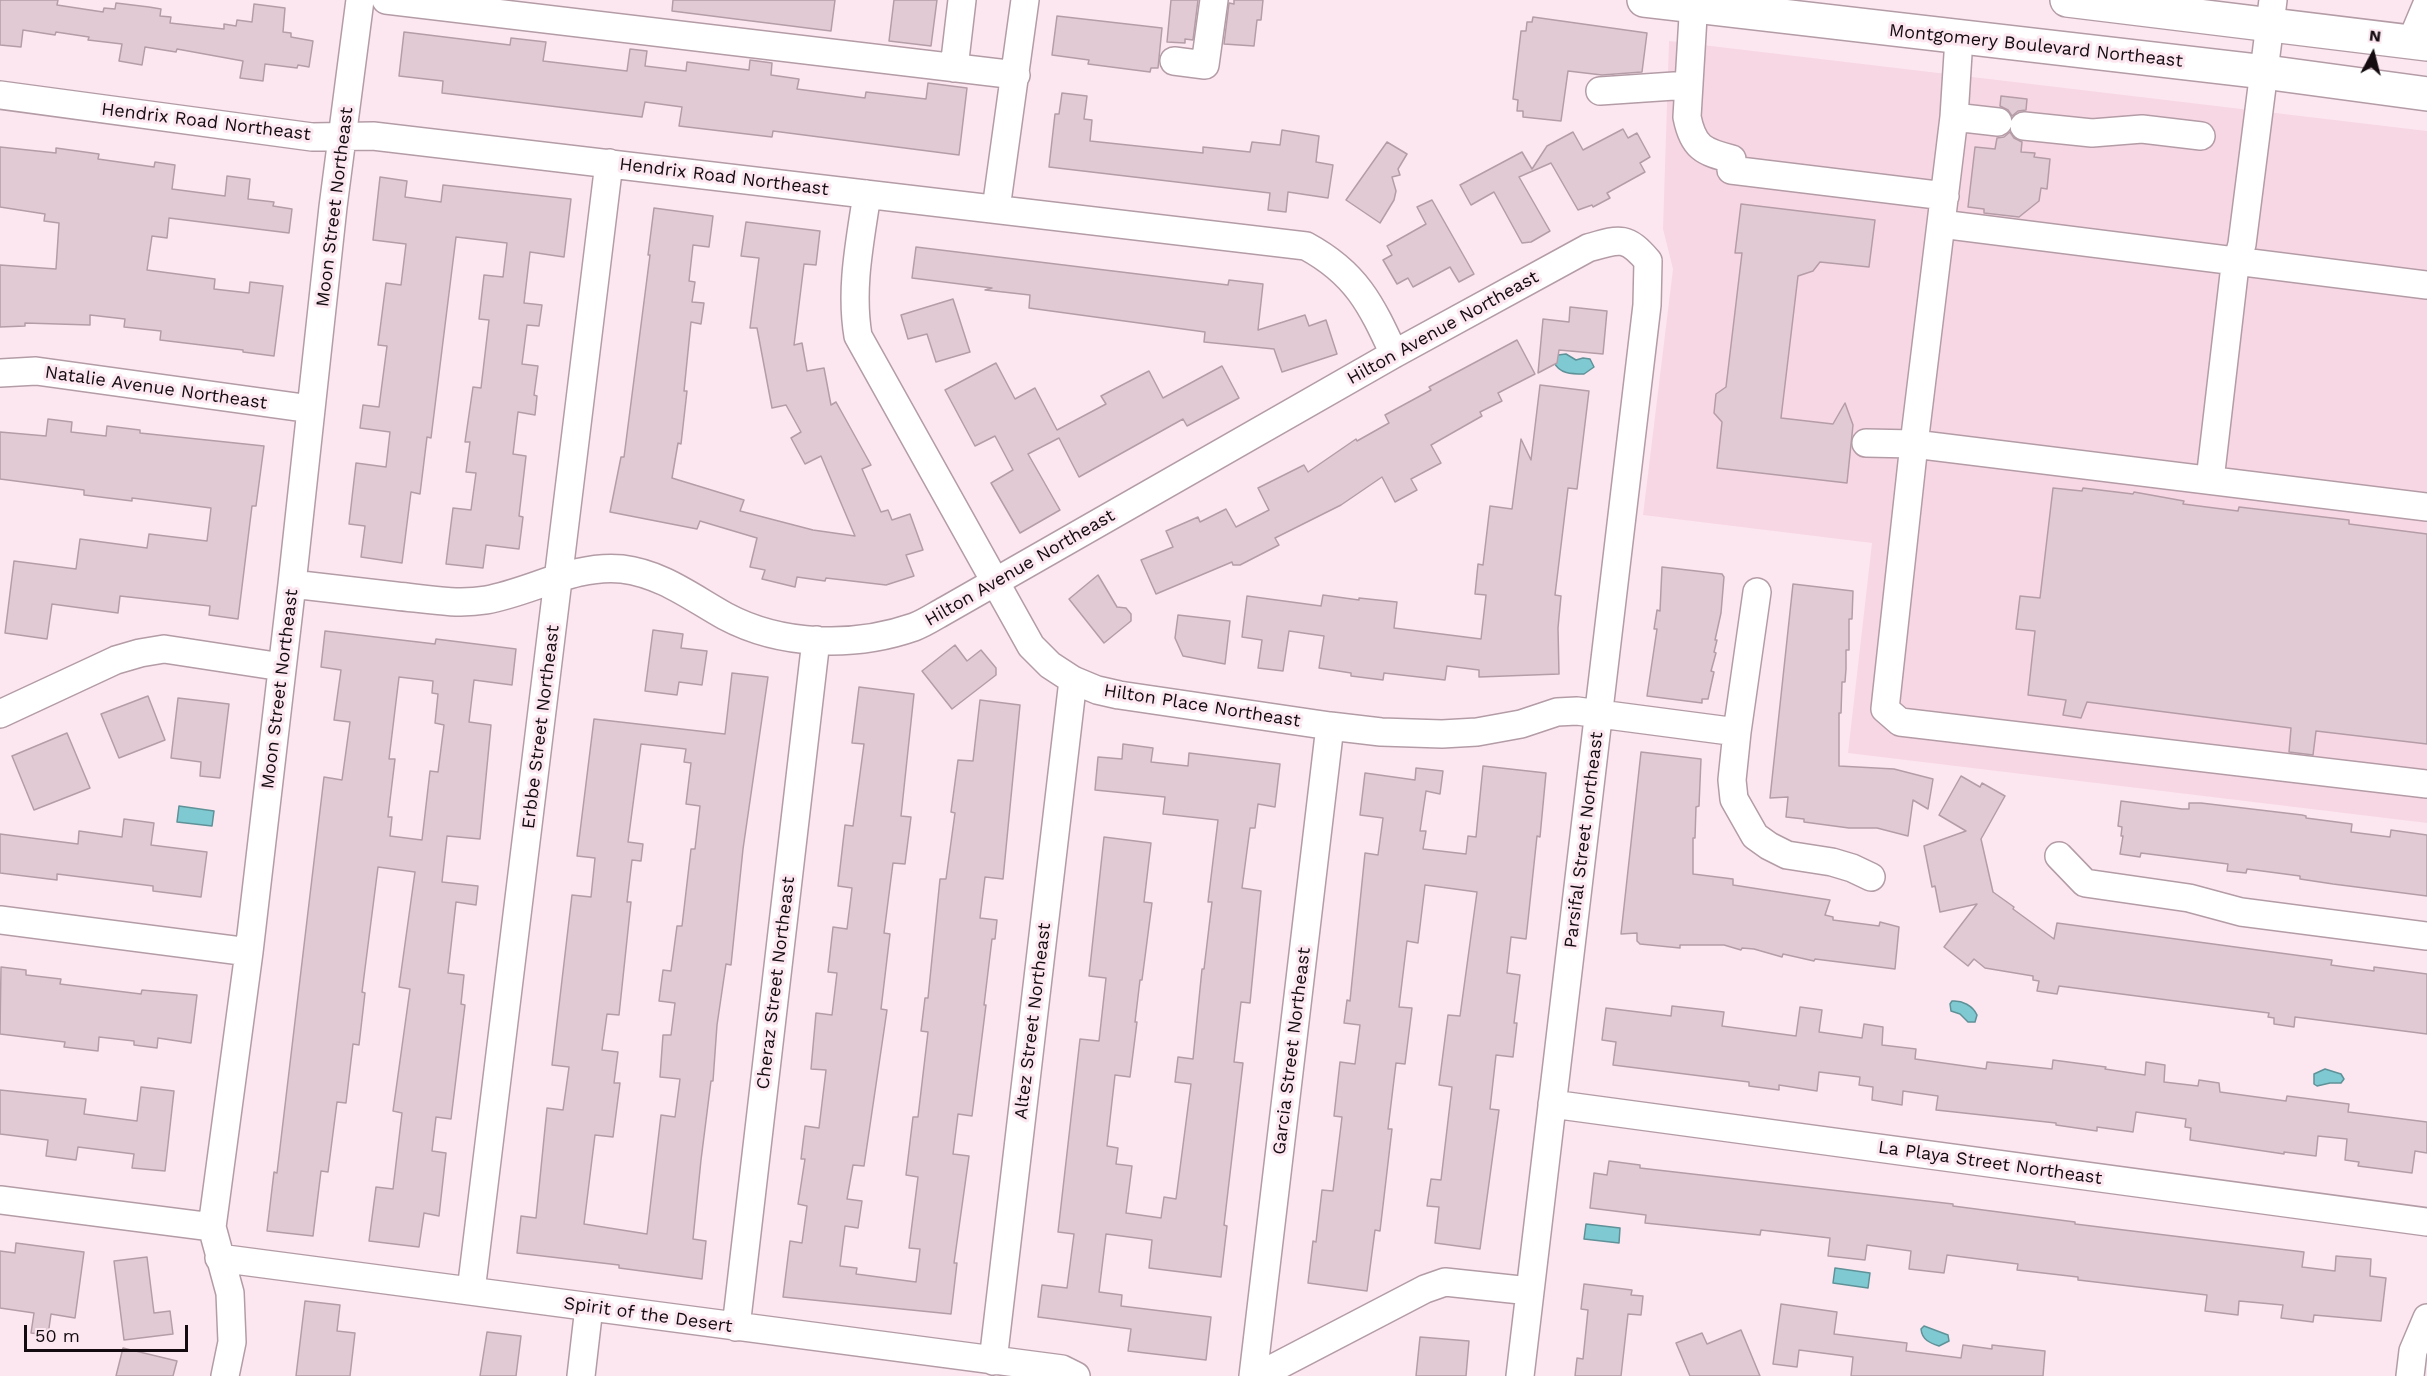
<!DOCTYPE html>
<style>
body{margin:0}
#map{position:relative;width:2427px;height:1376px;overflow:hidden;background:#fce7f0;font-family:"Work Sans",sans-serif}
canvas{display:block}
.north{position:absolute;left:2343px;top:24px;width:60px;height:60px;-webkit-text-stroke:4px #fce7f0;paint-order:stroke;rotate:7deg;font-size:16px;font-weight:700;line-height:24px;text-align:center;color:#130b0f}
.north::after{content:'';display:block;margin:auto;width:21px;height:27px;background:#130b0f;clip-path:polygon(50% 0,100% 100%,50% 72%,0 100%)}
.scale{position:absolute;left:24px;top:1325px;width:164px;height:27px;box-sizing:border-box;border:3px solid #130b0f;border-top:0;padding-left:8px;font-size:18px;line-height:21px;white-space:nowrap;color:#130b0f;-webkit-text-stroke:4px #fce7f0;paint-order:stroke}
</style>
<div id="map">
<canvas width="2427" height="1376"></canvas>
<div class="north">N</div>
<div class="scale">50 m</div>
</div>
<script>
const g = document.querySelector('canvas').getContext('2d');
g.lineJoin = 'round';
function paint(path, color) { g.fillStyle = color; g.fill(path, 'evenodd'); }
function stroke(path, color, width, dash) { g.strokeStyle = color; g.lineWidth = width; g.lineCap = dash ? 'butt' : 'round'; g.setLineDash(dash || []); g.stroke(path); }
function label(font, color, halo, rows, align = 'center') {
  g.font = font + ' "Work Sans",sans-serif'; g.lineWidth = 6; g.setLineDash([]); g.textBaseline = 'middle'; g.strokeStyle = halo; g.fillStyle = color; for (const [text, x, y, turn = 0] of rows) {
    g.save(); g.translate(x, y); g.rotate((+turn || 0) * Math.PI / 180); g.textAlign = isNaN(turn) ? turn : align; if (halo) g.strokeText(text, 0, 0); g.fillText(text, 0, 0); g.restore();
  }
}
paint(new Path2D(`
 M1669 41 2427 131V823L1848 753 1872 543 1643 515 1673 269 1663 229Z`), '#f8d7e5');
const water = new Path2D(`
 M1566 354 1576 360 1583 358 1590 359 1594 367 1584 374C1572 374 1559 374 1554 362L1558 355Z
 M179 806 214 811 212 826 177 822Z
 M1952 1001C1962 1000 1973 1006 1977 1015L1975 1022H1968L1960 1014 1951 1011 1950 1004Z
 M2325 1069 2341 1074 2344 1079 2341 1083H2330L2317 1086 2314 1084V1074Z
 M1586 1224 1620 1228 1619 1243 1584 1239Z
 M1835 1268 1870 1273 1868 1288 1833 1283Z
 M1924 1326 1948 1335 1949 1341 1939 1346C1930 1343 1922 1340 1921 1329Z`);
paint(water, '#7fcad2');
stroke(water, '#5f9198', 1.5);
const building = new Path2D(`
 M0 0H58L57 5 103 12 104 8 115 9 116 3 149 7 161 9 160 16 171 17 170 23 224 29V24L236 26 237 20 252 22 254 4 285 8 283 32 291 33V37L313 41 309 67 298 65 297 68 265 64 263 81 240 78 243 61 177 49 176 52 145 47 142 65 119 61 122 44 88 40 89 37 56 32 55 35 23 30 21 47 0 45Z
 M673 0H835L831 31 672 11Z
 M894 0H937L931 46 889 41Z
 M1171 0H1198L1193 40 1185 39V43L1167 42Z
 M1234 0H1263L1261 20H1257L1254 46 1224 44 1229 3 1234 4Z
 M1057 16 1162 28 1158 68H1151L1150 72 1088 64 1089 60 1052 55Z
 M1533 17 1647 33 1642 72 1602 75 1568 71 1561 121 1523 117V111H1517L1518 100 1513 99 1521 31H1526L1527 22H1532Z
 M404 32 510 45 511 38 546 42 543 61 627 71 630 49 647 51 645 66 686 71 687 62 749 70 750 60 772 63 771 75 799 79 797 89 865 98 866 92 926 99 928 83 967 88 959 155 773 131 772 137 679 126 682 107 645 102 642 117 442 93 443 81 399 76Z
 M1062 93 1087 96 1084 119 1092 120 1090 141 1203 153V147L1250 152 1252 142 1280 145 1282 130 1319 136 1316 162 1333 165 1328 198 1288 192 1286 212 1268 210 1270 193 1049 167 1055 114H1059Z
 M2001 96 2027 99 2026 110 2018 111 2012 116 2008 110 2000 106Z
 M1623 129 1628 138 1637 133 1650 157 1640 163 1645 172 1607 193 1610 198 1593 207 1592 205 1578 210 1551 163 1519 177 1550 231 1531 242 1522 243 1494 192 1471 205 1460 185 1522 152 1532 169 1547 146 1573 132 1583 150Z
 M2010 132 2014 138 2022 142 2021 152 2035 153 2034 157 2050 159 2047 189 2041 188 2039 201 2019 217 1984 213V209L1968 207 1975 147 1995 149 1997 138 2004 137Z
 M1387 142 1407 154 1398 169 1400 175 1392 177 1396 191 1394 200 1380 223 1346 200Z
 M0 147 56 153V148L99 154 98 159 154 167 155 162 175 165 172 189 225 196 227 176 250 179 248 199 274 202 273 206 292 209 289 233 169 218 167 238 152 236 147 270 215 279 214 289 249 293 250 282 283 286 274 356 243 352V350L160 340 161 331 124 327 125 319 90 315V325L25 323V326L0 327V265L56 269 59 223 44 221 45 214 0 207Z
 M380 177 407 181 405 197 441 202 443 185 571 199 564 257 530 252 524 303 542 305 539 326 527 325 522 364 538 366 534 395 537 396 535 415 518 412 513 454 526 456 519 516 523 517 519 549 486 545 483 568 446 564 453 508 471 510 476 473 466 472 470 442H465L473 387 481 388 489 320 479 319 484 275 503 277 507 243 456 237 431 438 427 437 420 494 411 492 402 563 361 557 365 526 349 524 356 463 386 467 390 432 360 428 363 405 379 407 387 346 378 345 386 283 401 285 406 244 373 240Z
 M1432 200 1474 274 1459 282 1450 267 1413 287 1408 278 1397 284 1383 260 1392 255 1387 246 1426 224 1417 207Z
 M1741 204 1875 220 1869 267 1820 262 1813 271 1798 276 1781 418 1833 424 1845 403 1853 425 1847 483 1717 468 1722 422 1714 413 1716 394 1726 387 1742 253H1735Z
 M654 208 713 216 709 247 693 245 689 281 695 282 692 302 704 303 701 324 691 322 684 391H687L681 444 678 443 672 478 744 500 740 511 813 530 855 536 821 456 805 464 791 438 801 432 786 405 772 408 757 328H750L759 258 741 256 746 222 820 231 816 265 804 264 794 345 802 343 807 371 824 368 831 405 836 402 871 465 862 469 881 512 888 510 892 520 910 514 923 550 906 555 914 576 886 585 826 578 825 581 797 577 795 587 762 579 765 570 750 567 757 538 700 521 697 529 610 512 621 457H624L650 255H648Z
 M916 247 1228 285 1229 280 1263 284 1258 330 1305 315 1309 326 1326 320 1337 354 1282 372 1274 349 1204 342 1205 332 1029 308 1030 295 985 290 992 288 912 278Z
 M953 299 970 352 936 362 927 334 908 339 901 315Z
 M1570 307 1607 311 1603 354 1559 350 1557 363 1538 373 1543 319 1569 322Z
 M1517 340 1535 374 1498 393 1502 401 1480 412 1482 416 1431 445 1441 463 1411 479 1417 490 1395 502 1382 477 1341 505 1275 538 1279 545 1240 565H1233L1232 562 1156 594 1141 560 1173 547 1166 531 1198 517 1200 522 1226 509 1236 527 1269 510 1258 488 1304 465 1308 472 1356 439 1357 441 1389 423 1385 415 1431 390 1429 387Z
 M996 363 1015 399 1035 388 1057 430 1106 404 1101 396 1149 371 1163 398 1222 366 1239 398 1187 426 1183 419 1079 477 1059 438 1028 454 1060 510 1020 533 991 483 1013 470 995 436 975 446 945 390Z
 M1540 385 1589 391 1577 489 1568 488 1555 595 1561 596 1558 628 1559 674 1479 677V670L1447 666 1445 680 1384 673 1383 680 1351 676V673L1319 668 1324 636 1289 631 1283 671 1258 668 1262 640 1242 637 1247 596 1321 606 1323 595 1359 600V598L1397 602 1394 628 1481 639 1486 595 1475 594 1478 564 1483 565 1490 506 1512 509 1521 439 1531 460Z
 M48 419 72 422 71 432 106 436 107 426 140 430V433L264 446 256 506H252L238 619 209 615 210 606 120 596 118 613 52 604 47 639 5 633 14 561 76 569 80 539 147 548 149 534 207 541 211 508 132 498V501L84 495V490L0 479V432L46 436Z
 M2053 488 2082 491 2083 488 2133 494 2134 492 2184 501 2183 504 2238 511 2239 507 2349 520V524L2427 534V744L2316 731 2313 755 2289 752 2291 728 2087 702 2081 718 2063 715 2066 700 2028 695 2035 631 2016 629 2020 596 2040 598Z
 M1662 567 1722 574 1724 577 1721 613 1715 640H1717L1714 652 1716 653 1711 671 1714 672 1708 699H1702V703L1647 696 1657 629H1654L1657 610 1660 611Z
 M1098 575 1117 607 1126 608 1131 614V621L1104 643 1069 599Z
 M1793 584 1853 591 1852 619H1849V650H1846V669L1845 682H1842L1841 713H1839V766L1894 769 1933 779 1928 809 1913 800 1908 836 1877 828H1849L1804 822V819L1786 817 1788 797 1770 798Z
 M1178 615 1230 621 1225 664 1183 656 1175 638Z
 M653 630 683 634 681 648 707 651 702 685 679 682 677 695 645 691Z
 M325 631 435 644 436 639 516 649 512 685 474 680 469 722 491 725 480 839 447 836 442 882 478 886 476 905 456 902 448 973 464 975 461 1004 465 1005 451 1119 436 1117 432 1151 446 1153 439 1216 424 1213 419 1247 369 1241 376 1187 393 1189 402 1113 393 1111 410 989 399 987 415 872 378 867 362 992 365 993 359 1045 353 1044 346 1103 337 1102 328 1172 321 1171 313 1236 267 1231 274 1172 277 1173 324 777 342 780 350 722 334 720 341 670 321 667ZM399 677 433 681 432 693 438 694 435 723 444 725 438 772 430 771 422 840 390 836 392 817H388L395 759H389Z
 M955 645 967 661 981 650 996 668V675L952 709 922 671Z
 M732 673 768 677 743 849 731 965 726 964 717 1025 713 1081H711L701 1160 693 1239 706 1241 702 1279 619 1268V1265L517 1253 521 1216 536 1218 547 1108 563 1110 569 1067 552 1065 572 895 591 897 595 858 577 856 594 719 725 734ZM641 744 686 749 684 762 691 763 686 804 700 806 695 849H691L682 926H677L671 971 663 970 659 1001 675 1003 671 1035H663L660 1077 680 1079 675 1117 661 1115 647 1234 584 1224 595 1135 613 1137 620 1083H614L618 1052 602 1050 607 1014 619 1015 631 902H627L632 860 641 861 643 844 628 842Z
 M859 687 914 694 901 816 911 817 905 864 893 863 884 933 890 934 881 1009 887 1010 864 1166 853 1165 847 1199 862 1201 858 1228 845 1226 840 1266 857 1268 856 1274 916 1282 920 1249 909 1248 918 1177 906 1175 913 1117H918L928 1032 921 1031 925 998H928L940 879H946L955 813 951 812 958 760 973 761 980 700 1020 705 1003 879 985 877 980 918 997 920 995 939H992L984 1005H986L972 1116 958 1114 953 1154 969 1156 954 1263H957L951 1314 783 1297 790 1241 802 1243 807 1206 798 1204 805 1159H801L805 1126 819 1128 826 1070 811 1069 816 1013 832 1015 837 973 828 972 833 927 847 929 852 888 838 886 845 825 853 826 864 744 852 743Z
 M148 696 165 740 119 758 101 714Z
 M178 698 229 704 220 778 200 776 201 762 171 758Z
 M67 733 90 788 34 810 12 756Z
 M1123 744 1153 748 1151 762 1188 766 1189 753 1280 764 1275 807 1258 804 1255 828H1250L1242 888 1261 891 1250 1003 1241 1002 1234 1062 1243 1063 1224 1225 1227 1226 1221 1277 1149 1268 1152 1240 1106 1234 1099 1292 1122 1295 1121 1306 1211 1317 1206 1360 1128 1351 1131 1329 1038 1317 1042 1285 1067 1288 1074 1234 1058 1232 1080 1039 1099 1041 1106 978 1089 976 1104 837 1151 843 1144 902 1152 903 1142 980H1140L1135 1022H1137L1130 1077 1115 1075 1107 1146 1118 1148 1116 1164 1132 1166 1126 1213 1161 1218 1164 1197 1176 1199 1191 1084 1175 1082 1178 1057 1193 1059 1202 969H1204L1212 902H1208L1218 820 1163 814 1165 797 1095 790 1098 757 1122 759Z
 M1641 752 1701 759 1699 806 1696 807 1695 838H1693V874L1733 879V885L1830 900 1825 915 1833 917V920L1879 926 1880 922 1899 927 1895 969 1815 959 1814 961 1783 954 1782 957 1754 949 1742 948 1741 950 1724 945H1680V948L1640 944 1637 941V933L1621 934Z
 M1483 766 1546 773 1540 837 1537 836 1526 939 1511 937 1507 973 1520 975 1514 1023H1517L1513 1057 1496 1055 1490 1109 1499 1110 1480 1249 1435 1243 1439 1207 1427 1206 1431 1179 1441 1180 1452 1087 1439 1085 1448 1015 1460 1016 1477 892 1425 885 1418 943 1407 941 1399 1007 1412 1008 1405 1064 1396 1063 1388 1129H1392L1380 1231 1375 1230 1367 1291 1308 1283 1313 1241 1316 1242 1322 1190 1333 1191 1342 1117 1334 1116 1340 1062 1355 1064 1360 1025 1344 1023 1347 1000 1350 1001 1365 853 1378 855 1383 818 1360 815 1365 773 1415 780 1416 768 1443 771 1440 794 1426 791 1420 831H1426L1423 849 1466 854 1468 836 1476 837Z
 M1961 776 1980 787 1982 783 2005 796 1981 839 1993 892 2014 907 2013 909 2054 939 2057 923 2332 960 2331 965 2374 971V967L2427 974V1034L2295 1017 2294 1027 2274 1024V1018L2268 1017 2269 1013 2059 986 2057 994 2037 991 2039 981 2033 980V976L1985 968 1974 959 1968 966 1944 947 1977 904 1940 912 1935 886 1932 887 1924 846 1966 831 1939 815Z
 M2121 801 2182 809H2189V803H2201L2302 815 2306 816V818L2352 824 2351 832 2390 837 2391 830 2427 835V896L2333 884 2300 879V876L2247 869 2246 873 2227 871 2228 864 2141 853 2140 857 2120 854 2123 836H2121L2122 827 2118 826Z
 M124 819 154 823 151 845 207 852 201 897 153 891V886L57 874V880L0 873V834L78 844 79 831 122 837Z
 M1 967 26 970V975L61 979 60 984 141 994 142 990 197 995 191 1043 158 1038 157 1048 134 1045V1041L99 1037 98 1051 64 1047 65 1042 0 1034Z
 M1672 1006 1724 1012 1722 1026 1796 1036 1800 1007 1822 1010 1819 1032 1862 1038 1864 1024 1883 1027 1882 1045 1916 1049 1915 1059 1986 1069 1987 1062 2052 1069 2053 1060 2106 1067 2105 1069 2145 1075 2146 1062 2165 1065 2164 1082 2198 1086 2199 1080 2219 1083 2220 1092 2286 1101 2287 1096 2349 1104 2348 1112 2427 1122V1153L2415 1151 2412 1173 2358 1166 2359 1162 2345 1160 2347 1139 2318 1136 2316 1156 2284 1152V1154L2190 1140 2191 1128 2185 1127 2186 1119 2136 1112 2133 1132 2097 1127V1131L2056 1125V1123L1936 1110 1938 1096 1903 1091 1902 1105 1872 1100 1873 1087 1859 1085 1860 1077 1819 1072 1817 1091 1779 1085V1090L1749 1086V1082L1613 1065 1616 1042 1602 1040 1606 1008 1671 1016Z
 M141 1087 174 1091 165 1171 132 1168 134 1154 78 1147 76 1160 46 1156 48 1140 0 1134V1090L86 1099 84 1114 137 1121Z
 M1609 1161 1640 1165V1168L1953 1204V1206L2075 1222V1224L2304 1252 2302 1267 2335 1271 2336 1256 2371 1259 2370 1276 2386 1278 2381 1321 2314 1315 2313 1322 2281 1318 2283 1305 2239 1301 2238 1315 2205 1311 2207 1295 2078 1280V1277L2017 1270 2018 1264 1947 1255 1944 1273 1909 1269 1911 1251 1867 1245 1865 1260 1828 1256 1830 1238 1761 1230 1760 1235 1645 1223 1646 1215 1590 1208 1594 1173 1607 1175Z
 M16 1243 84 1252 75 1318 51 1314 48 1335 31 1333 34 1313 0 1308V1251L15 1253Z
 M147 1257 154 1313 170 1311 173 1334 124 1340 114 1261Z
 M1584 1284 1632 1290 1631 1295 1643 1296 1641 1315 1628 1314 1621 1376H1575L1577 1358 1583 1359 1588 1310 1581 1309Z
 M305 1301 340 1305 337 1331 355 1333 350 1376H296Z
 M1781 1304 1837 1312 1834 1334 1907 1343 1906 1351 1961 1358 1963 1345 1992 1349V1345L2045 1351 2043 1376H1851L1853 1357 1799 1350 1797 1367 1773 1364Z
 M1741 1330 1760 1376H1690L1676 1343 1702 1333 1707 1344Z
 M487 1332 521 1336 516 1376H480Z
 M1420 1337 1469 1341 1466 1376H1416Z
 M123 1348 177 1361 173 1376H116Z`);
paint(building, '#e2cad4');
stroke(building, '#b59da7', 1.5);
const minor = new Path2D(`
 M386 0 1016 75
 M1694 0 1687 117C1693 147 1703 152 1732 159
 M1959 38 1954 117 1914 444 1885 709 1900 722 2427 784
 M2411 42 2427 4
 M1174 61 1205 65 1214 0
 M954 68 962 0
 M1600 91 1689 85
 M0 95 312 137 373 136 1306 246C1356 273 1371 304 1394 354
 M1954 117 1998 122
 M2024 126 2092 133 2142 129 2201 136
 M1731 170 1945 196
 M867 194C860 242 850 288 858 336L1031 646 1050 665 1073 680 1097 690 1119 695 1330 726 1381 732 1442 734 1477 732 1521 724 1557 712 1577 711 1737 732
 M996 209 1025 0
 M1941 224 2427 285
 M0 373 36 371 311 409
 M1866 443 1914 444 2427 507
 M2210 480 2234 274 2242 244 2273 0
 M292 584C327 588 361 592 396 596 426 599 456 605 486 600 531 592 575 564 622 569 662 574 691 597 725 616 781 646 854 648 914 627 925 623 935 616 946 610L1394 354 1588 248C1619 239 1626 235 1648 261L1647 305 1520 1376
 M1757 592 1737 732 1732 780 1734 799 1755 836 1769 846 1787 855 1832 862 1852 868 1871 877
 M0 714 116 660 140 653 164 649 282 667
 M2059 856 2085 883 2189 898 2241 912 2427 936
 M0 920 249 952
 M1552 1104 2427 1222
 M0 1200 212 1227
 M219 1258 1062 1369 1076 1376
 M471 1291 609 163
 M736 1327 816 640
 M993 1361 1073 680
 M225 1376 232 1342 230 1293 212 1227 249 952 292 584 333 207 360 0
 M581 1376 589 1307
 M1253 1376 1330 726
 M1258 1376 1425 1289 1445 1282 1530 1291
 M2410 1376 2413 1351 2427 1318`);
const major = new Path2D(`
 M1644 0 2265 72 2427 94
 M2067 0 2427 44`);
stroke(minor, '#b49ca6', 30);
stroke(major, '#b49ca6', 36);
stroke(minor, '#fff', 27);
stroke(major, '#fff', 33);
label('18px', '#130b0f', '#fce7f0', [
 ["Montgomery Boulevard Northeast",2036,46,6],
 ["Hendrix Road Northeast",206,122,7],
 ["Hendrix Road Northeast",724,177,7],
 ["Moon Street Northeast",335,207,-83],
 ["Hilton Avenue Northeast",1443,328,-29],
 ["Natalie Avenue Northeast",156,388,8],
 ["Hilton Avenue Northeast",1020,568,-30],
 ["Moon Street Northeast",280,689,-83],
 ["Hilton Place Northeast",1202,706,9],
 ["Erbbe Street Northeast",541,727,-83],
 ["Parsifal Street Northeast",1584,840,-83],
 ["Cheraz Street Northeast",776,983,-83],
 ["Altez Street Northeast",1033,1021,-83],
 ["Garcia Street Northeast",1292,1051,-83],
 ["La Playa Street Northeast",1990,1163,8],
 ["Spirit of the Desert",648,1315,8]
]);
</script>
